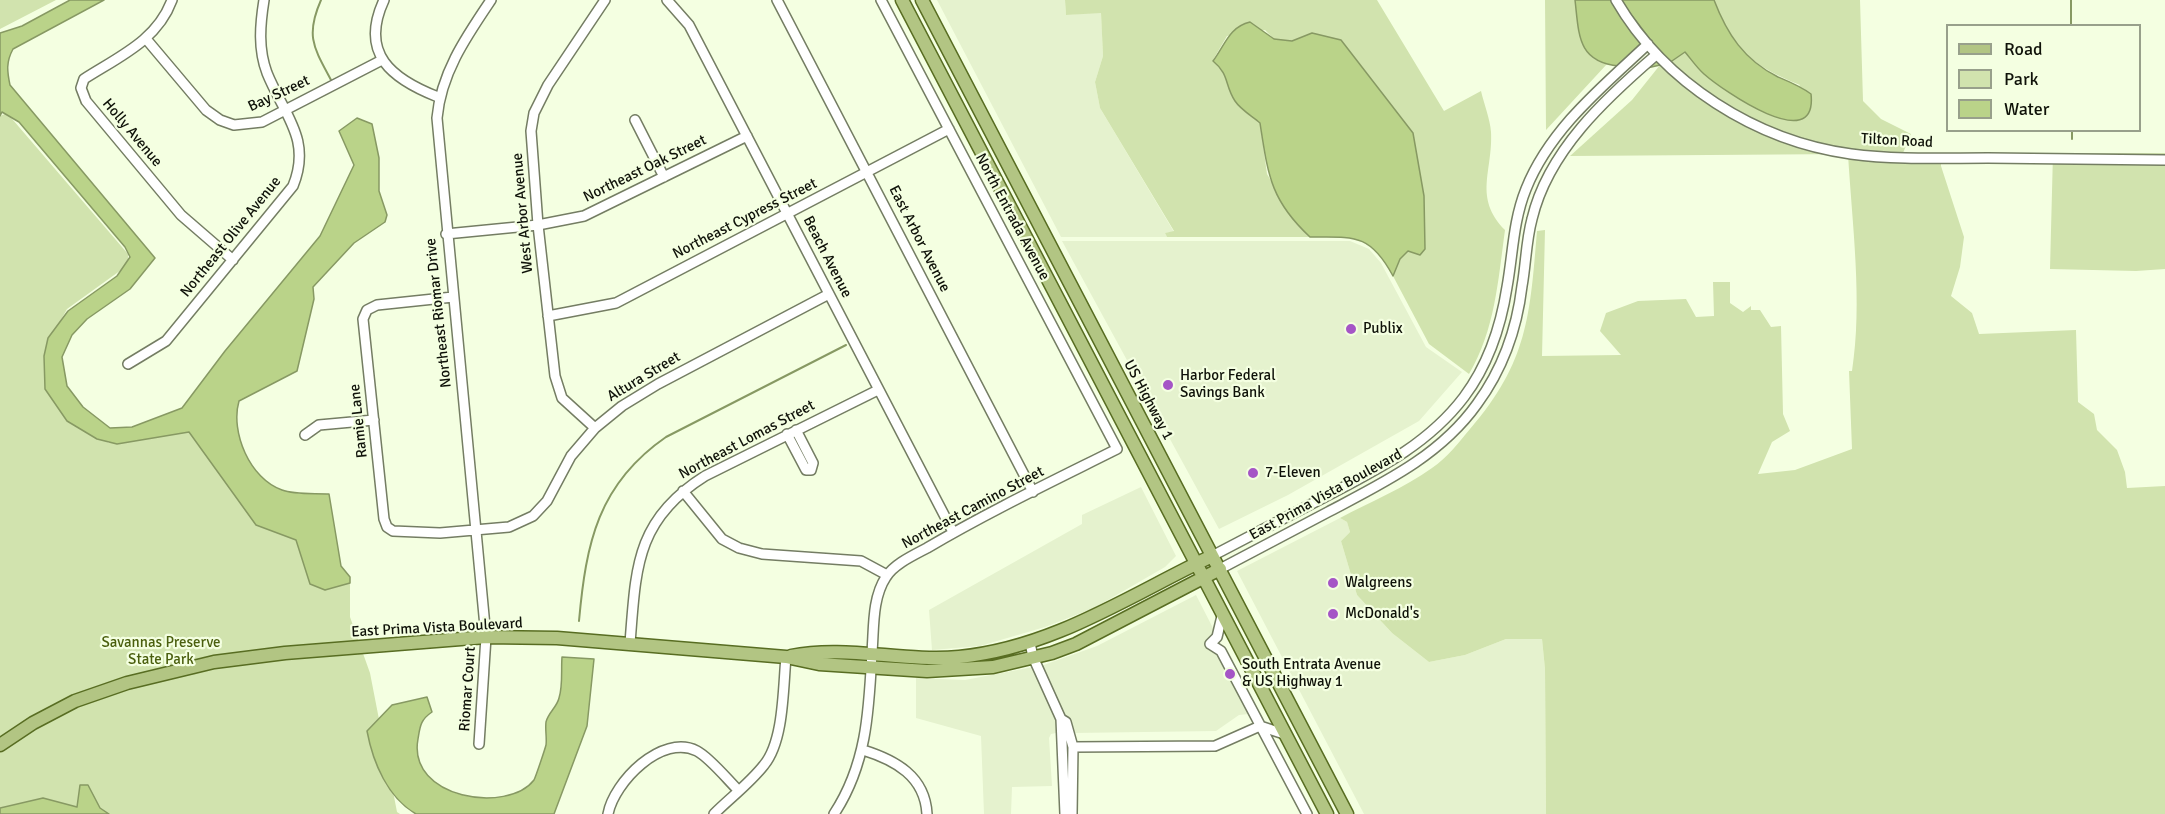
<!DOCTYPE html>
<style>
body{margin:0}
#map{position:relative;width:2165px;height:814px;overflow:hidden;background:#f4ffe1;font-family:Signika,sans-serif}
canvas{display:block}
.legend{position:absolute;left:1946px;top:24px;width:195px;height:108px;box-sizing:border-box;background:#f4ffe1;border:2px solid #98a08b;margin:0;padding:8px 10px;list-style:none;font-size:18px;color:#0f1209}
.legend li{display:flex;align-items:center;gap:12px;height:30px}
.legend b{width:30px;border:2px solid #98a08b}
</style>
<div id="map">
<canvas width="2165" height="814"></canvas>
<ul class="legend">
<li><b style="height:8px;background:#b2c583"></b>Road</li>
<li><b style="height:16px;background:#d1e3ae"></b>Park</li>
<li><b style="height:16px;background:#bad389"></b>Water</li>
</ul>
</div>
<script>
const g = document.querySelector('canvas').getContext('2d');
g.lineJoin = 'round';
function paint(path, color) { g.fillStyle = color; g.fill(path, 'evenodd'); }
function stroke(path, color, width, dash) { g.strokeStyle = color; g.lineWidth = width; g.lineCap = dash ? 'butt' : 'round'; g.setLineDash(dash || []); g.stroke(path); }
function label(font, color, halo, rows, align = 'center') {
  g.font = font + ' Signika,sans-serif'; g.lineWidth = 4.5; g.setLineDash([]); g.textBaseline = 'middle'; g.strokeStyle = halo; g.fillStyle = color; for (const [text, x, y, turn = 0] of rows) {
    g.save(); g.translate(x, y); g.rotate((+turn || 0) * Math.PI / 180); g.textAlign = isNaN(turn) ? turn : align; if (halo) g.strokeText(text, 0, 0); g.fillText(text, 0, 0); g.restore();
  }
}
paint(new Path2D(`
 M937 0H1065L1066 15 1101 12 1103 56 1095 82 1100 108 1174 232 1165 233 1167 237H1061Z
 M1062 241H1350L1369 249 1381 263 1426 347 1462 372 1419 421 1288 495 1219 529Z
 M1141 487 1176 556 1165 567 1094 608 1045 627 980 646 932 650 929 610 1082 524V515Z
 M1340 518 1347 522 1350 532 1341 541 1357 595 1392 633 1429 662 1465 655 1506 639H1542L1545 669 1546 814H1364L1237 571Z
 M1196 595 1215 632 1206 647 1218 654 1249 714 1239 715 1216 731 1073 733 1041 666 1097 646Z
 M1033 667 1057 719 1056 733 1051 734 1049 738 1052 786 1012 787 1011 814H984L981 736 916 718V678L965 680Z`), '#e5f2ce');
paint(new Path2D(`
 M0 0H56L0 29Z
 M1065 0H1377L1444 111 1481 91C1484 104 1490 119 1491 132 1493 172 1473 197 1505 230 1498 281 1495 330 1469 374L1429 344 1393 276 1400 259 1408 251 1424 196 1413 133 1341 40 1312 33 1292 41 1274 39 1265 30 1227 36 1213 60C1230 75 1224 84 1235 101 1241 110 1252 117 1260 123L1267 174 1298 226 1310 237H1167L1165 233 1174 231 1100 108 1095 82 1103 56 1101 13 1066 15Z
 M1545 0H1575C1578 25 1577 58 1607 64L1546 130Z
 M1714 0H1860L1863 101 1881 119 1911 134 1903 153H1941V166L1964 237 1960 267 1951 296 1972 313 1979 334 2076 330 2078 402 2094 414 2097 430 2117 450 2125 472 2127 488 2165 486V814H1546L1545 669 1542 639H1506L1465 655 1429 662 1392 633 1357 595 1341 541 1350 532 1347 522 1340 518C1370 502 1404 488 1432 468 1447 458 1459 442 1470 429 1528 362 1530 315 1537 231L1545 230 1542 356 1621 355 1600 331 1606 313 1638 301 1686 299 1696 317 1714 316 1713 282H1730V303L1743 312 1751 306V310H1760L1771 327 1781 326 1783 414 1790 431 1772 442 1758 474 1795 470 1852 449 1849 371H1852C1863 303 1852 223 1848 154L1570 156 1632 100 1660 65 1669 63 1685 52C1710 82 1740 100 1774 117L1800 85C1752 66 1732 48 1714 0Z
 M7 113 128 254V265L67 309 47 345 73 420 109 443 191 429 297 533 315 585 350 583V617L370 673 397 812 400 814H0V116Z
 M2053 153H2165V269L2136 271 2050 269Z`), '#d1e3ae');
const water = new Path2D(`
 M70 0H104L13 49C6 62 7 71 10 85L155 258 130 289 87 319 72 335 62 357 67 386 83 407 110 428 132 427 182 408 225 351 320 236 354 165 339 131 357 118 372 124 379 158V191L387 215 385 222 354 243 313 287 314 299 297 371 239 401C230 432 250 479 282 490 295 495 315 493 329 494L341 566 350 577V583L325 590 310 584 296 540 256 525 189 432 117 444 97 439 67 421 45 389 44 356 48 338 68 311 117 276 130 257 125 247 19 122 2 112 0 116V33L22 26Z
 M1575 0H1611L1643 44 1619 66C1577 62 1579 34 1575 0Z
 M1620 0H1714C1727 34 1744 60 1778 77 1790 82 1800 86 1811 94 1818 157 1722 90 1704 74 1697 68 1691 59 1685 52L1669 63 1647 68 1662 55Z
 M1250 22 1274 39 1292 41 1312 33 1341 40 1413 133 1424 196 1425 249 1420 255 1408 251 1400 259 1393 276C1370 233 1354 237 1310 237 1270 200 1268 174 1260 123 1252 116 1241 110 1235 101 1224 84 1230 75 1213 61 1225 45 1229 27 1250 22Z
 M562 657 594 659 587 726 554 814H416C388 798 373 763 367 731L392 705 427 697 432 712C420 720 420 727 418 739 407 799 508 814 534 780 536 776 545 749 546 745 547 738 545 730 546 722 548 713 557 707 559 698 563 686 561 670 562 657Z
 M80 785H88L100 808 109 814H0V808L43 798 77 807Z`);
paint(water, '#bad389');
stroke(water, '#879963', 1.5);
stroke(new Path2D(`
 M321 0C305 36 314 48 331 80
 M2071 0V26
 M2072 130V139
 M579 621C586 543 598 484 666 437L846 345`), '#879963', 2);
const minor = new Path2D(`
 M172 0C157 41 118 57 84 79L81 88 86 101 181 215 233 260
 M384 0C359 54 392 79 438 97
 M667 0 689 25 953 532
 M777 0 1033 492
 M1616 0C1664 83 1756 141 1851 154 1896 160 1942 158 1988 158 2047 159 2106 159 2165 160
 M147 40 206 110 220 120 234 125 262 122 382 60
 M635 120 664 177
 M446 234 538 225 584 216 747 136
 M453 297 377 305 367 310 363 319 384 519 387 527 393 531 440 533 509 527 533 516 547 501 571 456 595 428 622 406 658 384 829 294
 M548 316 616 303 949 129
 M128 364 166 341 293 186C312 139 284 115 267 73 258 49 260 25 264 0
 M595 428 562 398 555 376 538 225 531 131 534 113 548 85 605 0
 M787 434 806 470H811L813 463 796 430
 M305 435 319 425 374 420
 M683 491 722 539 739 548 762 554 861 561 887 575
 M1212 556C1249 537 1285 518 1321 499 1374 471 1427 446 1464 397 1488 365 1501 326 1507 287 1513 254 1513 221 1526 189 1550 129 1602 87 1648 44
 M1220 569C1256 550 1292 531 1328 512 1383 483 1440 456 1477 404 1502 370 1517 328 1522 286 1526 264 1526 241 1532 219 1548 151 1606 98 1656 55
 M1222 616 1217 637 1210 644 1221 651 1307 814
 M630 643C636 569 635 520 705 476L878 390
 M1030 643 1033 657 1061 719 1066 722 1073 747 1072 814
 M1061 719 1065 814
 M1260 726 1284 734
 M479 744 486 637 437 118C441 73 466 37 491 0
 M1073 747 1215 746 1260 726
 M863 750C895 760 925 776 927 814
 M608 814C614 782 662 733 697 751 710 758 727 779 738 790
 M714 814C730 798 750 783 764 765 784 741 783 688 786 657
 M834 814C867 764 869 710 872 652 874 628 872 598 886 577 894 564 914 555 927 548 988 512 1053 481 1117 449L881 0`);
const major = new Path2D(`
 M902 0 1327 814
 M922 0 1347 814
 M791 656C845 645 903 662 959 657 1053 648 1130 595 1212 556
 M0 745 33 723 75 701 127 683 214 662 285 653 486 637 557 638 786 657 819 664 927 671 993 667 1052 653 1076 644 1220 569`);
stroke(minor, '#747d63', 12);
stroke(major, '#586d22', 15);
stroke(minor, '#fff', 9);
stroke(major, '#b2c583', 12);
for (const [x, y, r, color] of [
 [1351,329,6,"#a555c6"],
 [1168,385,6,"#a555c6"],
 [1253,473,6,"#a555c6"],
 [1333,583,6,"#a555c6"],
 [1333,614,6,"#a555c6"],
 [1230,674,6,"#a555c6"]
]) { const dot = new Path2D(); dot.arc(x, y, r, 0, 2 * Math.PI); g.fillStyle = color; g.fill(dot); stroke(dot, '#f4ffe1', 2); }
label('15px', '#0f1209', '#f4ffe1', [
 ["Bay Street",279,94,-25],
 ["Holly Avenue",132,133,50],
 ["Tilton Road",1897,141,3],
 ["Northeast Oak Street",645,169,-26],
 ["West Arbor Avenue",523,213,-95],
 ["North Entrada Avenue",1012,217,62],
 ["Northeast Cypress Street",745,219,-27],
 ["Northeast Olive Avenue",231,237,-51],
 ["East Arbor Avenue",919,239,63],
 ["Beach Avenue",827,257,63],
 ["Northeast Riomar Drive",439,313,-96],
 ["Altura Street",644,377,-31],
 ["US Highway 1",1148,400,62],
 ["Ramie Lane",359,421,-96],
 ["Northeast Lomas Street",747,440,-28],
 ["East Prima Vista Boulevard",1326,495,-29],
 ["Northeast Camino Street",973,508,-28],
 ["East Prima Vista Boulevard",437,628,-3],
 ["Riomar Court",468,689,-86]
]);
label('15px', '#0f1209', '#f4ffe1', [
 ["Publix",1363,329],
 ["Harbor Federal",1180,376],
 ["Savings Bank",1180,393],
 ["7-Eleven",1265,473],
 ["Walgreens",1345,583],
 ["McDonald's",1345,614],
 ["South Entrata Avenue",1242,665],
 ["& US Highway 1",1242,682]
], 'left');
label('15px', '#4a5f0e', '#f4ffe1', [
 ["Savannas Preserve",161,643],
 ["State Park",161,660]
]);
</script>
